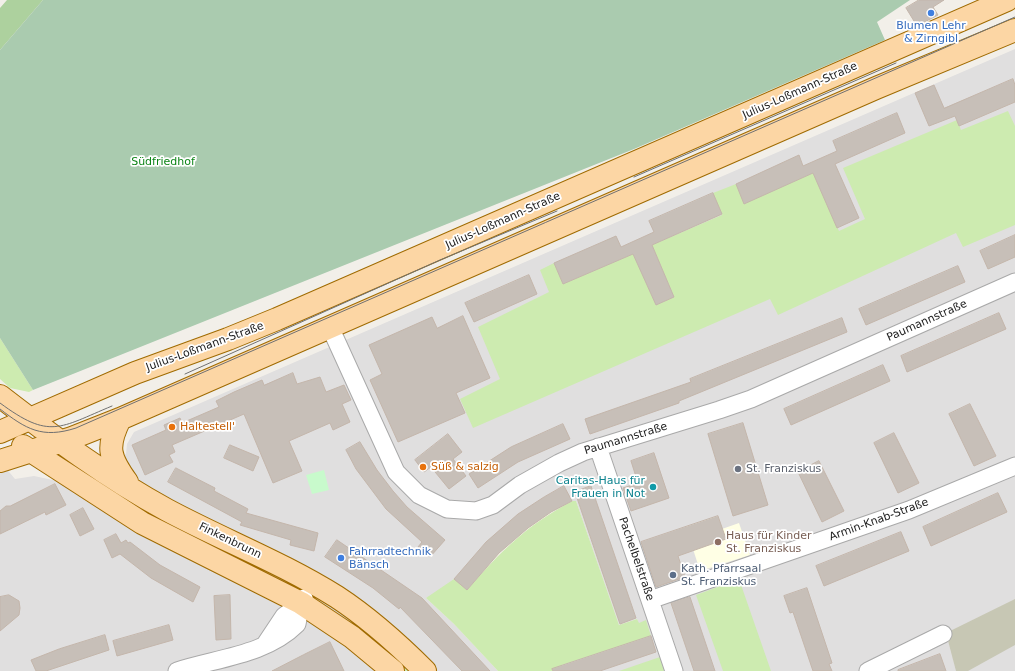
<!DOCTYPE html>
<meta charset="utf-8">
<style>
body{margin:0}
canvas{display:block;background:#f2efe9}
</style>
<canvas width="1015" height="671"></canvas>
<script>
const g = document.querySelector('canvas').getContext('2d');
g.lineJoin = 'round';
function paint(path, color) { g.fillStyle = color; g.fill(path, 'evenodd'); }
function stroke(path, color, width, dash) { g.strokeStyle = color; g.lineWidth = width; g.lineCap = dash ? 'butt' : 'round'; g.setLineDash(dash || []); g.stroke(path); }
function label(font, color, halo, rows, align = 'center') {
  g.font = font + ' "DejaVu Sans",sans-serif'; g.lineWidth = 3.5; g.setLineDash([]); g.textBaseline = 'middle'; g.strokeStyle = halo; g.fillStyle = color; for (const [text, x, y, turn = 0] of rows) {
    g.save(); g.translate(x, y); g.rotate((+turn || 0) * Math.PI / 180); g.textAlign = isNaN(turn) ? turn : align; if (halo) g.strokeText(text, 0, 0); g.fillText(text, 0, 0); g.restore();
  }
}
paint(new Path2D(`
 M1015 49V671H563L561 665 638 623 637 619 619 625 576 501H572L551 512 528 528 499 553 467 590 426 598 454 624 498 671H0V461L15 479 34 476 67 483 126 454 127 444 134 432Z`), '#e0dfdf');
paint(new Path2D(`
 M718 516 722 529 739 523 750 555 700 571 686 527Z`), '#ffffe5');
paint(new Path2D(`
 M1015 599V645L968 671H956L946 633Z`), '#c7c7b4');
paint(new Path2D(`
 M1008 111 1015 126V225L963 247 956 233 778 315 770 299 473 428 460 399 500 379 478 327 549 292 540 270 554 263 563 284 633 254 656 305 674 297 652 245 722 215 713 193 736 184 744 203 813 173 839 231 865 219 843 168 957 120 961 130Z
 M0 338 33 390 29 392 10 388 0 379Z
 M572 501H576L619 625 637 619 639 623 646 620 651 636 562 665 563 671H498L454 624 426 598 454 579 467 590C501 551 526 526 572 501Z
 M739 579 771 671H723L696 595Z
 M353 618 415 671H403L347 625Z
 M660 657 664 671H619Z`), '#cdebb0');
paint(new Path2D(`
 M7 0H43L0 50V8Z`), '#add19e');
paint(new Path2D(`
 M43 0H910L877 22 885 40 634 149 33 390 0 338V50Z`), '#aacbaf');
paint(new Path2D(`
 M324 470 329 490 312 494 306 475Z`), '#c8facc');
const building = new Path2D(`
 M919 0H944L933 7 938 15 917 26 906 8Z
 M1013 79 1015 85V102L959 126 955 116 929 126 915 93 934 85 944 108Z
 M897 113 905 133 835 164 859 218 837 228 813 173 744 204 736 184 799 155 803 166 837 151 833 141Z
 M713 193 722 214 652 245 674 297 656 305 633 254 563 284 554 263 616 236 621 247 654 232 649 221Z
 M1015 235V257L988 269 980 251Z
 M958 266 965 282 866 325 859 309Z
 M529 275 537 294 474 322 465 303Z
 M999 313 1006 329 907 372 901 356Z
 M463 316 490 378 456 393 465 413 398 442 370 380 382 374 369 345 432 317 437 328Z
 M842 318 847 332 679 401V403L590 434 585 419 691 382 690 379Z
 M883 365 890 381 791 425 784 409Z
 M293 373 297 384 320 377 326 392 344 385 351 400 342 404 350 422 333 430 330 423 289 441 302 471 273 483 244 414 172 445 175 452 169 455 173 462 145 475 132 445 166 430 164 425 180 418 182 423 219 407 216 401 234 392 262 380 264 385Z
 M970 404 996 456 974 466 949 414Z
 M743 423 768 505 733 516 708 434Z
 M563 424 570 439 518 462 478 488 469 474 511 447Z
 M894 433 919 483 898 493 874 443Z
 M448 434 462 452 453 459 466 476 449 489 431 467 424 472 415 460Z
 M360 442 377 470 393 491 407 507 445 540 430 557 418 547 422 542 386 509 356 469 346 450Z
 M230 445 259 457 253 471 224 458Z
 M654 453 669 498 631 511 623 488 638 483 631 461Z
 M819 461 844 511 822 522 798 472Z
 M176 468 215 488 214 491 248 509 246 513 318 533 314 551 290 545 291 540 240 525 242 522 168 482Z
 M55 484 66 505 46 515 45 512 0 534V511L6 506H10Z
 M564 486 572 501 551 512 528 528 499 553 467 590 454 579 486 542 518 514 544 497Z
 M591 486 636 618 620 624 575 492Z
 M998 493 1007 512 931 546 923 527Z
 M83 508 94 529 80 536 70 515Z
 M718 516 726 539 678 556 685 577 656 587 641 542Z
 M901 532 909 551 824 586 816 566Z
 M116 534 121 543 126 540 128 543 130 542 160 565 200 587 193 602 151 578 120 554 112 558 104 540Z
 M337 540 422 598 490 671H462L400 607 399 609 373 588 325 557Z
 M807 588 832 663 829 664 832 671H813L793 612 790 613 784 596Z
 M9 595 19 601 20 608 19 615 0 631V597Z
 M230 595 231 639 216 640 214 596Z
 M690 597 715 671H694L671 603Z
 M169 625 173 640 117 656 113 641Z
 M105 635 109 650 46 671H36L31 660 59 649Z
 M651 636 656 652 600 671H553L552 669Z
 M330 642 344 671H272L303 655Z
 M940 654 946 671H898V670Z`);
paint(building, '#c7bfb8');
stroke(building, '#c4b6ab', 1);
const minor = new Path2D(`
 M330 327 396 472 419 495 447 509 476 511 493 505 520 485 559 463 583 452 719 410 751 399 1015 282
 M598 447 674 671
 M650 600 909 510 1015 466
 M266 643 284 616 301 603 304 598
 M177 671C217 658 266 655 297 624L301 603
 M868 671 943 634`);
const major = new Path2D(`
 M0 396C53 437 108 478 167 510 223 540 283 563 337 597 369 618 398 644 425 671
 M120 419C106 447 109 457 127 482
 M0 432 135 373 228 339 277 319 1007 0
 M23 446 142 523 301 603 352 637 393 671
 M0 461 72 438 120 419 876 88 1015 30`);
stroke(minor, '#a9a9a9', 19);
stroke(major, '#a06b00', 24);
stroke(minor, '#fff', 17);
stroke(major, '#fcd6a4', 22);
stroke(new Path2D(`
 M634 177 896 63
 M185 374 440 260 557 211
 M0 403C50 440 59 428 112 406
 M0 409C26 429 42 439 76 428L1015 17`), '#707070', 1);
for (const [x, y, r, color] of [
 [931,13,4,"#3f7fe0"],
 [172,427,4,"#e8710a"],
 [423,467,4,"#e8710a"],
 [738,469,4,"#6b7280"],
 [653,487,4,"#0f9aa8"],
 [718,542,4,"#8d6e63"],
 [341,558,4,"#3f7fe0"],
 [673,575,4,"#5c6f8a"]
]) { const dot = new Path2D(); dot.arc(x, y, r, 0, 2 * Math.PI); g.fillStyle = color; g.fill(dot); stroke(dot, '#fff', 1.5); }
label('11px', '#366cbe', '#fff', [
 ["Blumen Lehr",931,26],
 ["& Zirngibl",931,39],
 ["Fahrradtechnik",349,552,"left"],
 ["Bänsch",349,565,"left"]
]);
label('11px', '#222', '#fff', [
 ["Julius-Loßmann-Straße",800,91,-24],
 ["Julius-Loßmann-Straße",503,221,-24],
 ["Paumannstraße",927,321,-24],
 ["Julius-Loßmann-Straße",205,347,-20],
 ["Paumannstraße",626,439,-17],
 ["Armin-Knab-Straße",879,520,-20],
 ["Finkenbrunn",230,541,26],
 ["Pachelbelstraße",636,559,71]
]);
label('11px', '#0c8416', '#fff', [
 ["Südfriedhof",163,162]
]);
label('11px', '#c56008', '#fff', [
 ["Haltestell'",180,427],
 ["Süß & salzig",431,467]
], 'left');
label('11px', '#5b616d', '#fff', [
 ["St. Franziskus",746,469]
], 'left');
label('11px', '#0d838f', '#fff', [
 ["Caritas-Haus für",645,481],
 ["Frauen in Not",645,494]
], 'right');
label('11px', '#785e54', '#fff', [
 ["Haus für Kinder",726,536],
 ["St. Franziskus",726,549]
], 'left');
label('11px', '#4e5e75', '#fff', [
 ["Kath. Pfarrsaal",681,569],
 ["St. Franziskus",681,582]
], 'left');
</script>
